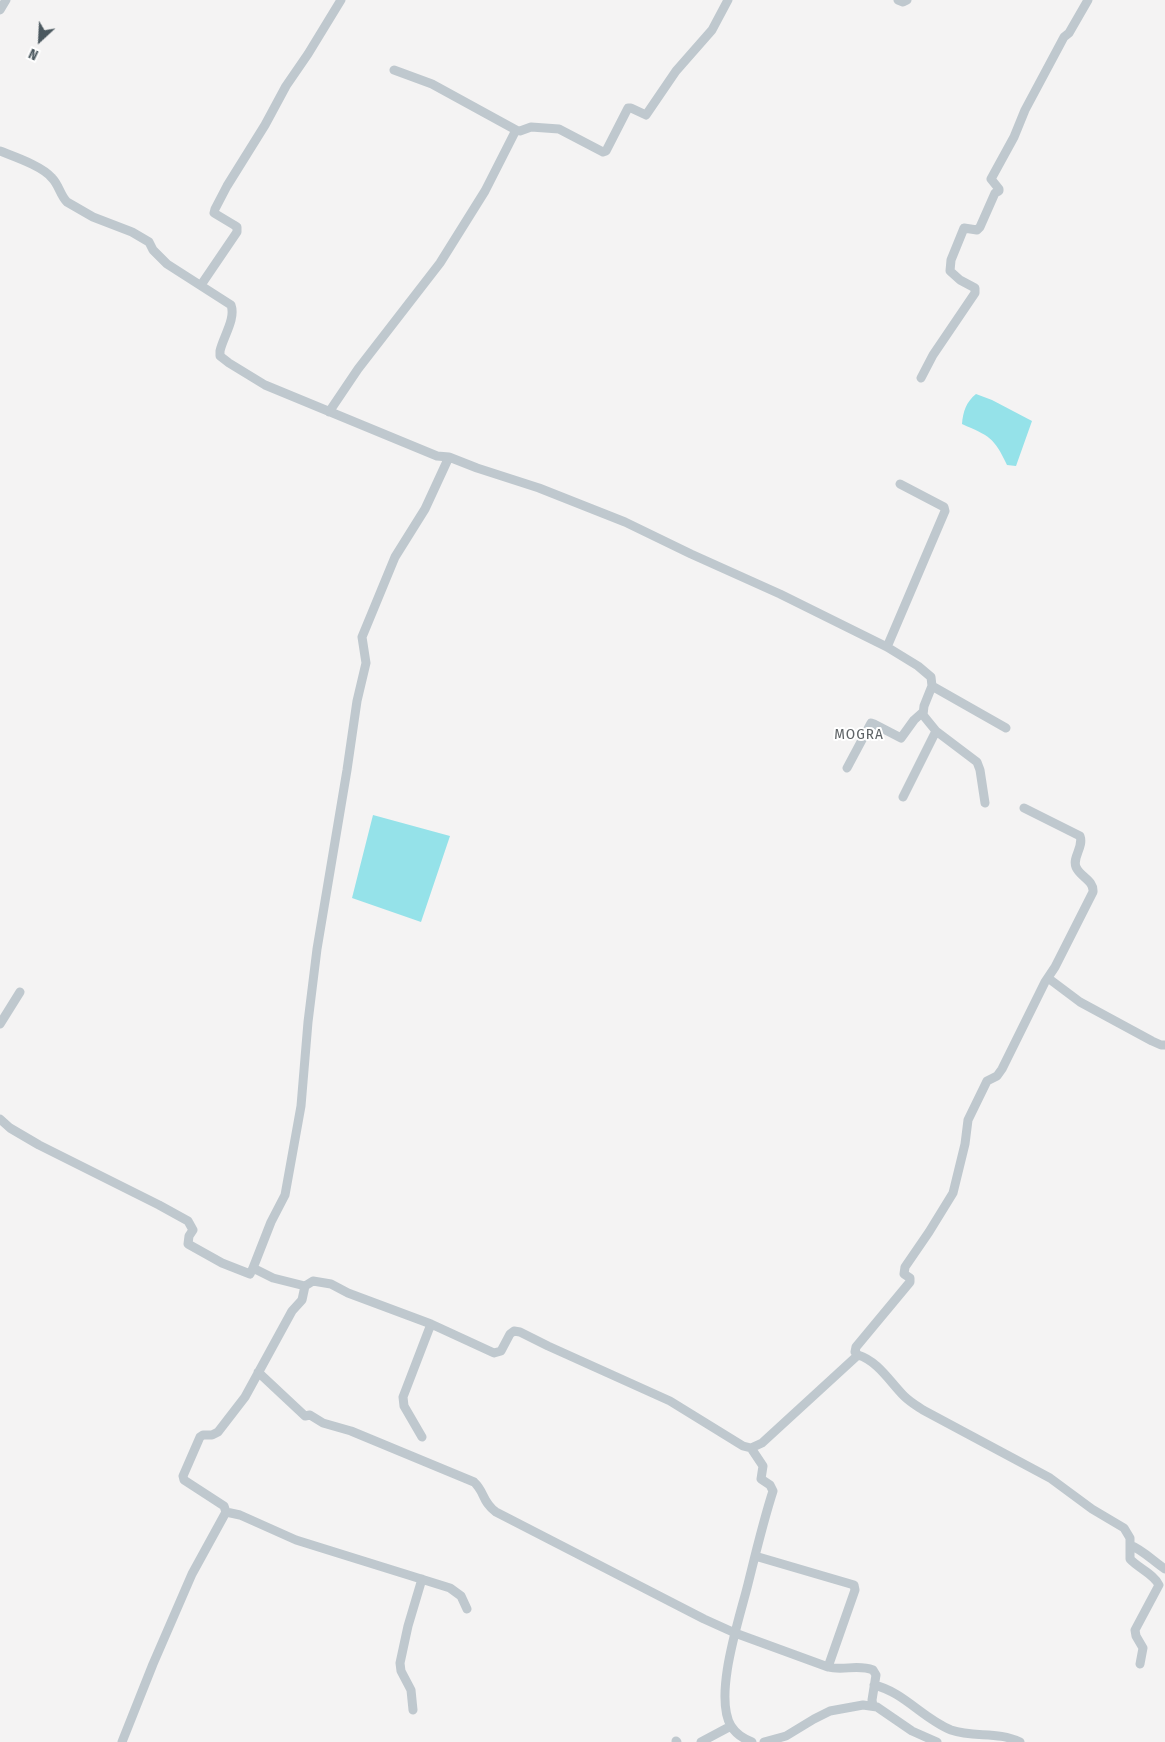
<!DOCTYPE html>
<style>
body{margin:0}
#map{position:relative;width:1165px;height:1742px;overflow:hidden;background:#f4f3f3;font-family:"Fira Sans Condensed",sans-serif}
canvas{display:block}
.north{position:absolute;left:15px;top:15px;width:50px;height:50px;-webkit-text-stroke:4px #fff;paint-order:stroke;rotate:205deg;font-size:14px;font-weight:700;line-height:20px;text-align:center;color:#4b585f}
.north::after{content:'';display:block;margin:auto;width:18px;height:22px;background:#4b585f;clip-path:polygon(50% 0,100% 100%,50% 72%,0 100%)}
</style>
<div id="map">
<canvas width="1165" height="1742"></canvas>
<div class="north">N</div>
</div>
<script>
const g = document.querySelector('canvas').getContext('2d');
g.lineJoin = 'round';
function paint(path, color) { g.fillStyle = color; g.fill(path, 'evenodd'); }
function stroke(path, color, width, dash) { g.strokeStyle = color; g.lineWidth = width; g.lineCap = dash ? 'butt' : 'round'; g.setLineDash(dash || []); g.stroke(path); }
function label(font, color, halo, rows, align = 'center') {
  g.font = font + ' "Fira Sans Condensed",sans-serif'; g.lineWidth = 4; g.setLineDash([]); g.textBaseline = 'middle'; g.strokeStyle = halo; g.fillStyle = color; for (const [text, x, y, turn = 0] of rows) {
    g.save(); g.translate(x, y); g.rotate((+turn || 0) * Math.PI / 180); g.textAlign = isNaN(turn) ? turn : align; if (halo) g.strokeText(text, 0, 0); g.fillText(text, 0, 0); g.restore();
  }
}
paint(new Path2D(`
 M976 394 992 400 1032 421 1016 466 1007 465C994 437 989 436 962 424 963 412 966 402 976 394Z
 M373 815 450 836 421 922 352 898Z`), '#95e2e9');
stroke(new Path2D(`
 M898 0 903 2 907 0
 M0 10 6 0
 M394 70 432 84 516 130
 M0 151C15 157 42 166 52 178 59 185 60 195 67 202L93 217 132 232 149 242 153 250 167 264 231 305C236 319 223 337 220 351V356L229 363 265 385 437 456 449 457 425 509 395 557 362 637 366 663 357 701 347 770 317 949 308 1022 301 1106 285 1195 271 1222 253 1268
 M201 285 237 232V227L234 225 214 213 215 209 227 186 265 125 286 86 308 54 341 0
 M921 378 933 355 975 293V288L960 280 950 271 951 260 964 228 977 230 980 227 995 193 999 191V189L991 179 1014 137 1025 110 1064 37 1069 33 1088 0
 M329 412 358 369 440 263 485 191 516 130 520 131 531 127 559 129 603 152 606 151 628 108H631L646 115 676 71 712 30 728 0
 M449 457 477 468 539 488 625 522 691 554 780 594 887 647 918 666 931 677 932 686 924 706 923 715 936 731 977 762 980 770 985 803
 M887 647 945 511 944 507 900 484
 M932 686 1006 728
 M847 768 871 723 874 724 901 738 914 720 923 712
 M903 797 936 731
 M1048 978 1080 1002 1152 1041 1161 1045H1165
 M0 1024 20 992
 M0 1119 10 1128 39 1145 159 1205 188 1221 193 1230 189 1236 188 1244 222 1263 250 1274 253 1268 273 1278 305 1286 302 1300 292 1311 245 1397 218 1432 212 1435H203L200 1437 183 1476 184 1480 224 1506 226 1512 192 1574 153 1664 122 1742
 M305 1286 313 1281 331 1284 348 1293 431 1324 494 1353 501 1351 510 1334 514 1331 520 1332 548 1346 670 1401 743 1446 751 1448 762 1443 858 1355 855 1352 856 1347 910 1282V1278L904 1274 905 1267 929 1232 953 1193 965 1144 968 1120 987 1081 997 1076 1002 1069 1045 982 1055 967 1093 892C1094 880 1080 877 1076 867 1072 857 1084 847 1080 836L1024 808
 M858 1355C878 1361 890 1382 904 1396 910 1402 917 1406 923 1410L1050 1478 1092 1509 1124 1528 1130 1538V1559C1138 1568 1154 1574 1159 1585L1135 1630 1136 1636 1143 1648 1140 1664
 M258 1372 305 1416 310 1415 323 1423 351 1431 474 1482C485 1492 482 1502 496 1512L704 1619 735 1633 828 1667C843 1671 858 1664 873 1670L876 1675 872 1700 873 1706
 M422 1437 404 1406 403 1397 431 1324
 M751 1448 763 1466 761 1479 770 1485 773 1491C763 1522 756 1552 748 1584 740 1617 713 1695 731 1726 736 1734 744 1739 752 1742
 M226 1512 240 1515 296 1540 450 1588 461 1596 467 1609
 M1130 1545C1143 1550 1153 1561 1165 1569
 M755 1556 854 1585 855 1590 828 1667
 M874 1685C904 1692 923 1719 951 1730 974 1738 998 1731 1020 1742
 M413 1710 411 1690 401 1671 400 1663 408 1626 422 1579
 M676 1741 677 1742
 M701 1742 731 1726
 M764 1742 786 1736 814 1719 830 1711 863 1705 877 1707 912 1731 937 1742`), '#bfc8ce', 9);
g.letterSpacing = '1px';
label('15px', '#5f6467', '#fff', [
 ["MOGRA",859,735]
]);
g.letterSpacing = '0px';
</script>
